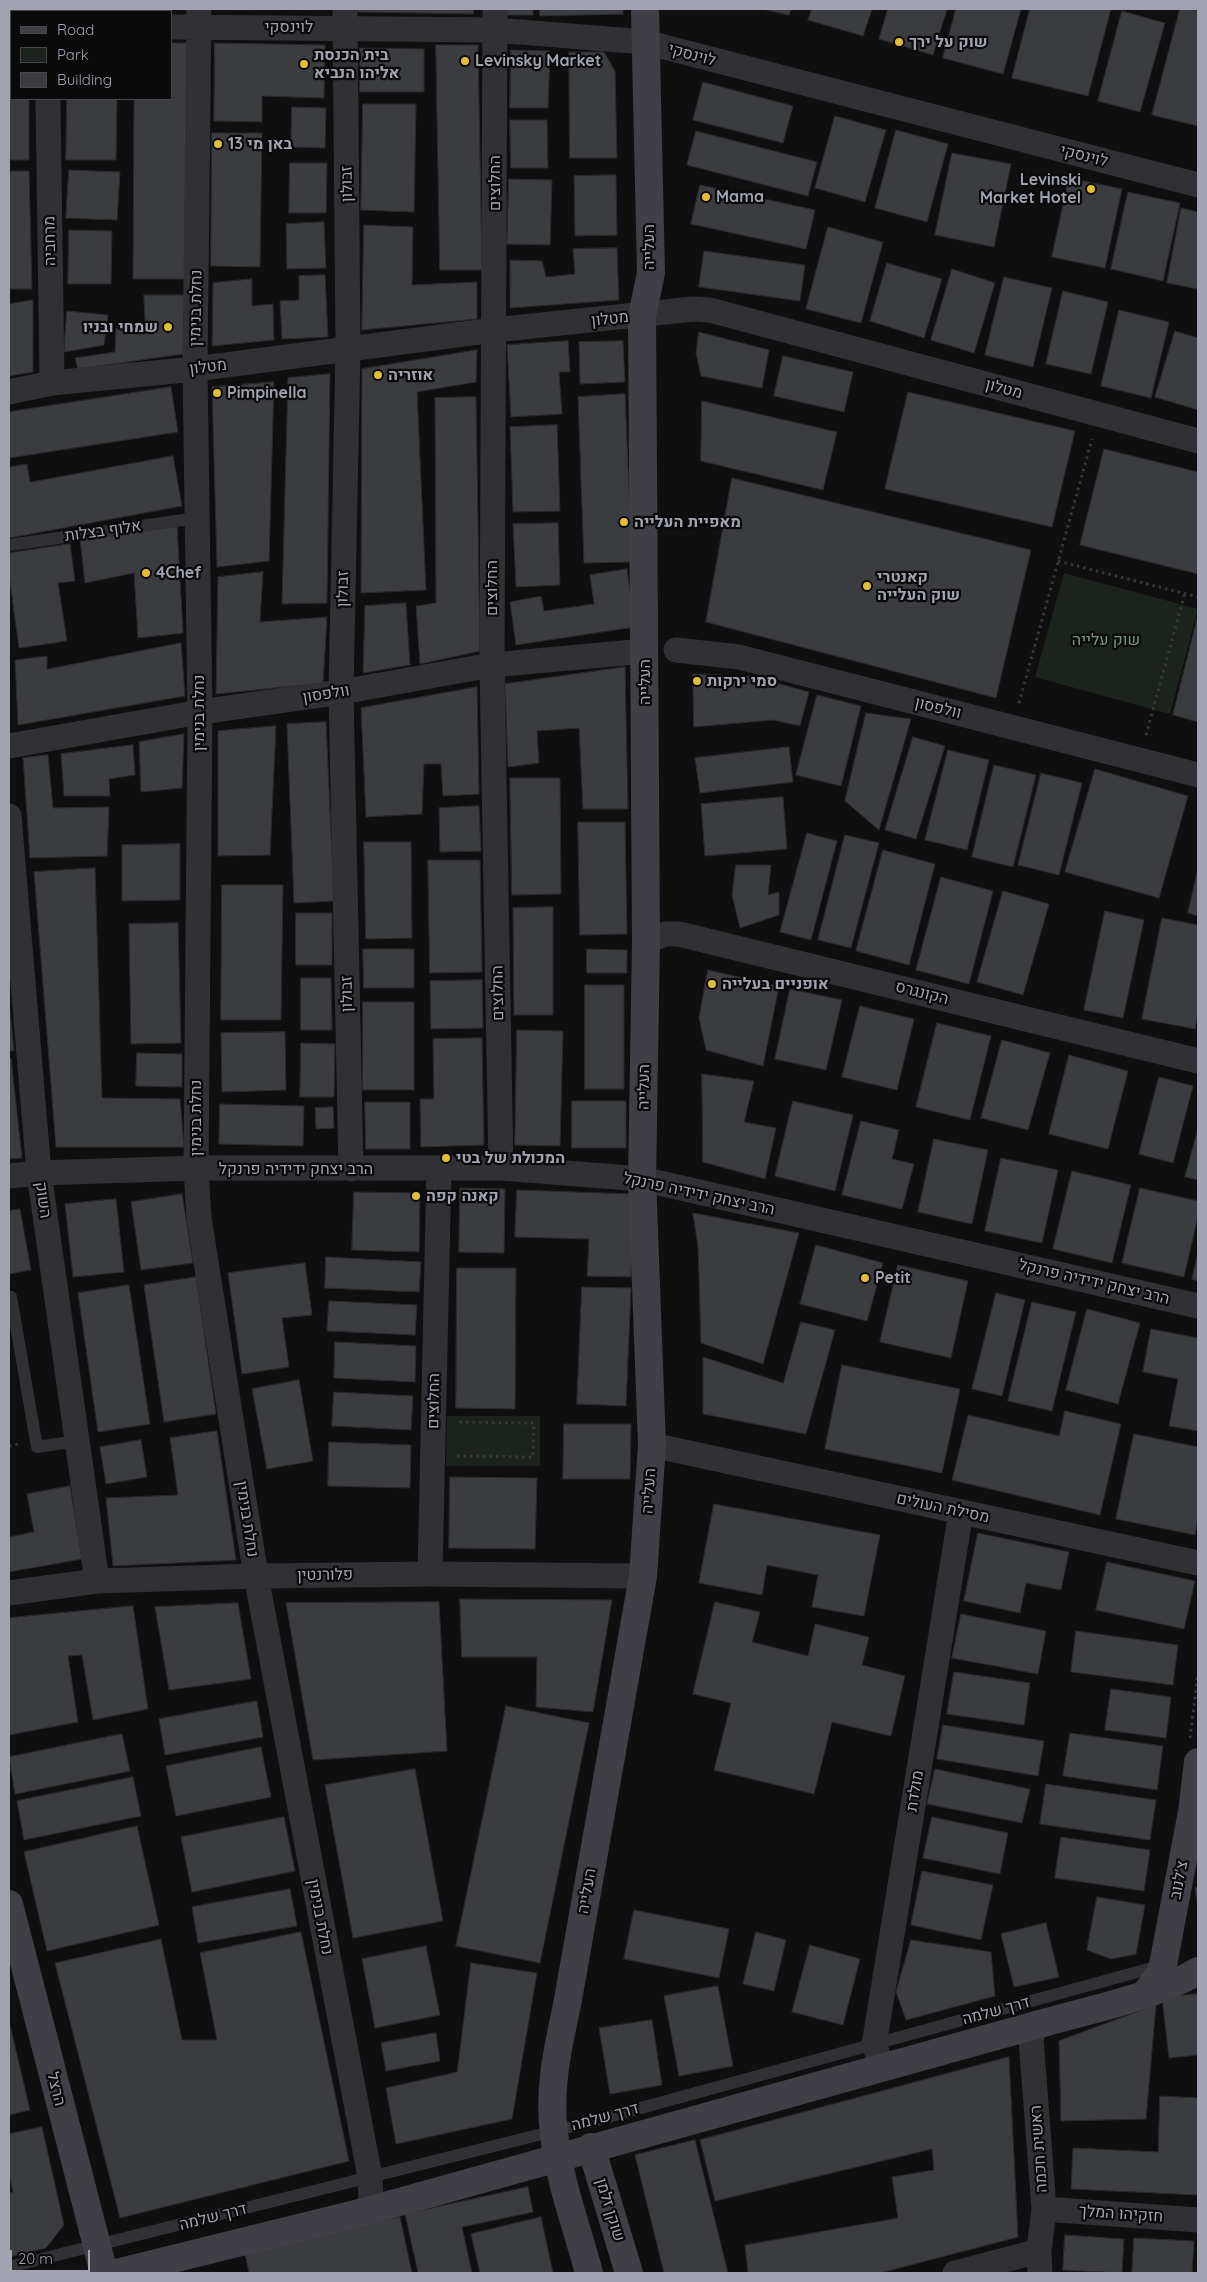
<!DOCTYPE html>
<meta charset="utf-8">
<style>
body{margin:0}
#map{position:relative;width:1207px;height:2282px;overflow:hidden;background:#0f0f10;font-family:Quicksand,sans-serif}
canvas{display:block}
.frame{position:absolute;inset:0;border:10px solid #a1a4b0;pointer-events:none}
.legend{position:absolute;left:10px;top:10px;width:162px;height:90px;box-sizing:border-box;background:#0a0a0b;border:1px solid #46484d;margin:0;padding:6px 9px;list-style:none;font-size:15px;color:#a1a4b0}
.legend li{display:flex;align-items:center;gap:10px;height:25px}
.legend b{width:25px;border:1px solid #46484d}
.scale{position:absolute;left:10px;top:2250px;width:80px;height:22px;box-sizing:border-box;border:2px solid #a1a4b0;border-top:0;padding-left:6px;font-size:15px;line-height:18px;white-space:nowrap;color:#a1a4b0;-webkit-text-stroke:4px #0a0a0b;paint-order:stroke}
</style>
<div id="map">
<canvas width="1207" height="2282"></canvas>
<div class="frame"></div>
<ul class="legend">
<li><b style="height:6px;background:#3f3f45"></b>Road</li>
<li><b style="height:14px;background:#1c231d"></b>Park</li>
<li><b style="height:14px;background:#3b3c40"></b>Building</li>
</ul>
<div class="scale">20 m</div>
</div>
<script>
const g = document.querySelector('canvas').getContext('2d');
g.lineJoin = 'round';
function paint(path, color) { g.fillStyle = color; g.fill(path, 'evenodd'); }
function stroke(path, color, width, dash) { g.strokeStyle = color; g.lineWidth = width; g.lineCap = dash ? 'butt' : 'round'; g.setLineDash(dash || []); g.stroke(path); }
function label(font, color, halo, rows, align = 'center') {
  g.font = font + ' Quicksand,Heebo,sans-serif'; g.lineWidth = 4.5; g.setLineDash([]); g.textBaseline = 'middle'; g.strokeStyle = halo; g.fillStyle = color; for (const [text, x, y, turn = 0] of rows) {
    g.save(); g.translate(x, y); g.rotate((+turn || 0) * Math.PI / 180); g.textAlign = isNaN(turn) ? turn : align; if (halo) g.strokeText(text, 0, 0); g.fillText(text, 0, 0); g.restore();
  }
}
paint(new Path2D(`
 M1064 573 1198 609 1170 714 1035 677Z
 M447 1416H540V1466H446Z`), '#1c231d');
const building = new Path2D(`
 M216 9H328L216 10Z
 M358 9H474L473 14 358 12Z
 M505 9H533V15H505Z
 M540 9H623V14L540 16Z
 M763 9H791L789 15Z
 M812 9H872L863 36 808 20Z
 M888 9H947L933 55 879 39Z
 M956 9H1021L1003 74 943 58Z
 M1030 9H1111L1088 96 1012 78Z
 M1180 9 1198 10V126L1152 115Z
 M1122 11 1165 23 1140 112 1098 101Z
 M9 38H11V67H9Z
 M171 43H187L185 279H133L134 99H171Z
 M215 43 325 45 324 98 262 96V122L214 121Z
 M436 45H478L482 270H440Z
 M360 48 424 49V92H360Z
 M511 50 550 51 548 108H510Z
 M569 52H604L615 71 617 158H570Z
 M9 75H11V99H29V160H9Z
 M703 82 793 106 783 143 693 120Z
 M67 99H117L116 160H66Z
 M363 104H416L414 212 361 210Z
 M292 107 326 108 325 148 291 147Z
 M835 116 886 130 865 202 815 188Z
 M510 120H547L548 168H511Z
 M896 130 948 144 927 222 875 208Z
 M696 131 817 162 808 196 687 165Z
 M212 133H262L260 267 211 266Z
 M952 153 1011 164 994 247 935 235Z
 M290 163H327L326 213H289Z
 M69 170 120 172 117 220 66 218Z
 M9 171H29L32 289H9Z
 M616 175 617 235 575 236 574 176Z
 M1069 178 1122 189 1105 268 1052 257Z
 M509 179 552 180 550 245 507 244Z
 M700 185 815 210 806 249 691 224Z
 M1128 192 1180 203 1163 281 1111 269Z
 M1181 208 1198 212V289L1167 283Z
 M324 222 326 268 287 269 286 224Z
 M364 225 413 227 412 285 477 282V319L362 330Z
 M828 227 883 242 861 323 806 309Z
 M69 230 112 231 111 284H68Z
 M617 248 619 300 510 308V260L542 261 546 277 575 274 573 249Z
 M704 251 805 265 800 301 699 287Z
 M887 263 942 279 924 338 870 321Z
 M952 269 995 283 974 353 931 340Z
 M325 275 328 337 282 339 280 301 299 300V276Z
 M1004 277 1052 288 1033 367 985 355Z
 M252 279V306L273 304 274 340 212 346 213 283Z
 M1063 291 1108 302 1091 374 1046 364Z
 M144 295H185L183 354 78 369 75 358 115 352 116 329 145 325Z
 M33 300V372L9 376V304Z
 M1119 310 1169 322 1151 398 1101 386Z
 M67 311 108 315 104 345 64 352Z
 M1175 331 1198 338V410L1155 397Z
 M699 332 769 350 762 388 701 376 696 353Z
 M568 341 570 372H559L562 414 511 417 507 345Z
 M623 341 625 382 580 384 579 342Z
 M477 350 476 382 417 392 426 590 361 593 362 369Z
 M783 356 853 372 844 412 774 396Z
 M330 374 327 603 282 604 288 378Z
 M274 382 269 561 217 567 212 387Z
 M171 387 178 432 9 458V412Z
 M908 392 1075 431 1052 527 885 489Z
 M625 394 632 562 584 563 578 397Z
 M476 397 480 651 420 664 416 606 436 603 435 398Z
 M702 401 837 432 823 490 701 461Z
 M557 425 560 511 513 512 510 427Z
 M1104 449 1198 472V574L1080 545Z
 M173 456 182 506 9 538V467L27 464 30 482Z
 M732 478 1031 550 996 698 706 622Z
 M558 523 560 585 516 587 513 524Z
 M177 525 183 633 138 638 134 573 85 583 80 539Z
 M70 544 75 581 58 583 67 641 19 648 9 575V553Z
 M627 569 635 627 516 645 510 602 541 596 544 611 594 604 590 575Z
 M263 572 260 622 327 617 323 683 216 694 218 577Z
 M406 603 410 665 363 673 365 606Z
 M1198 615V722L1173 715Z
 M181 643 185 696 18 725 15 660 47 656V669Z
 M625 667 628 809H583L579 728 537 731 539 763 508 767 505 684Z
 M693 674 751 676 809 692 800 726 773 720 694 727Z
 M477 687 479 794 443 796 441 764H424L422 814 366 817 361 708Z
 M817 695 861 706 841 786 796 775Z
 M866 713 911 719 879 830 845 801Z
 M326 722 334 901 294 903 287 724Z
 M276 726 270 855 218 856V731Z
 M184 734 182 788 141 792 139 742Z
 M913 737 945 746 916 839 885 830Z
 M133 745 135 775 109 779 110 796H64L61 754Z
 M789 747 793 782 700 793 695 758Z
 M948 750 989 760 967 850 925 840Z
 M48 755 53 808 109 807 107 856 30 858 23 758Z
 M994 765 1036 775 1013 867 972 857Z
 M1095 769 1188 796 1159 898 1065 872Z
 M1041 773 1082 783 1059 875 1018 865Z
 M510 778H560L561 894 512 895Z
 M783 797 787 849 705 856 701 804Z
 M479 806 481 851 440 852 439 808Z
 M578 822H625L627 934 580 935Z
 M807 833 837 841 811 940 780 932Z
 M845 835 879 843 851 948 818 940Z
 M364 842H411L412 938 366 939Z
 M180 844V900L122 901V845Z
 M883 850 935 864 909 965 856 951Z
 M428 860H480L482 972 430 973Z
 M736 865H771L768 895 779 892V915L740 928 732 895Z
 M95 868 102 1098 180 1099 184 1147H56L34 872Z
 M1198 869V916L1188 913Z
 M941 877 993 891 969 984 916 970Z
 M222 885H283L281 1020H221Z
 M1003 891 1049 904 1023 995 977 982Z
 M553 907V1015H514L513 908Z
 M1105 911 1144 920 1123 1018 1084 1010Z
 M296 913H332V965H296Z
 M1162 918 1198 925V1014L1195 1029 1142 1019Z
 M178 923 181 1043 131 1044 129 924Z
 M363 949H414V988H364Z
 M587 949 627 950V973H587Z
 M708 970 779 986 763 1066 706 1050 699 1018Z
 M301 978H331L332 1030H301Z
 M482 980 483 1028 431 1029 430 981Z
 M585 985H624V1089H585Z
 M790 989 842 1000 826 1070 775 1059Z
 M9 1000 14 1051H9Z
 M363 1002H414V1090H363Z
 M860 1006 914 1019 897 1090 842 1077Z
 M937 1023 991 1036 970 1120 916 1107Z
 M517 1030 563 1031 560 1146 515 1145Z
 M285 1032 286 1090 222 1092 221 1033Z
 M482 1038 484 1145 421 1147 420 1099H434L433 1039Z
 M1002 1040 1050 1053 1028 1130 981 1118Z
 M301 1043 335 1044 334 1097H300Z
 M137 1053 182 1054V1087L136 1086Z
 M1069 1055 1128 1071 1108 1149 1049 1134Z
 M11 1058 22 1158 9 1159V1059Z
 M702 1074 754 1081 744 1122 776 1128 765 1179 703 1162Z
 M1159 1077 1193 1086 1173 1163 1139 1154Z
 M572 1101H626V1148H572Z
 M793 1101 853 1115 835 1191 775 1176Z
 M365 1102H410V1149H366Z
 M220 1104 304 1106 303 1146 219 1144Z
 M333 1107 334 1128 316 1129 315 1108Z
 M861 1121 899 1130 892 1159 914 1164 902 1209 842 1195Z
 M1198 1129V1180L1185 1177Z
 M934 1139 988 1150 972 1224 918 1212Z
 M1001 1158 1058 1170 1042 1243 985 1231Z
 M1072 1171 1131 1185 1112 1263 1053 1249Z
 M460 1188 505 1189 504 1253 459 1252Z
 M1140 1188 1198 1201V1216L1184 1277 1122 1263Z
 M517 1190 633 1194 631 1277 587 1276 589 1239 515 1237Z
 M354 1192 420 1193 419 1252 352 1250Z
 M182 1194 193 1263 141 1270 131 1202Z
 M116 1199 124 1272 73 1277 65 1204Z
 M20 1209 31 1270 9 1274V1211Z
 M693 1213 799 1233 763 1364 701 1343 698 1246Z
 M816 1245 883 1263 867 1321 800 1304Z
 M1198 1253V1281L1192 1279Z
 M326 1257 421 1262 419 1292 325 1288Z
 M305 1263 312 1315 282 1318 289 1367 242 1374 228 1273Z
 M898 1265 968 1281 951 1358 880 1342Z
 M457 1268H516L515 1409 456 1408Z
 M196 1277 216 1414 164 1422 144 1285Z
 M129 1285 150 1424 98 1432 78 1293Z
 M582 1287 631 1288 626 1406 577 1404Z
 M996 1293 1025 1300 1002 1396 972 1389Z
 M329 1301 417 1305 415 1335 327 1331Z
 M1032 1302 1076 1312 1052 1411 1008 1401Z
 M1087 1309 1140 1323 1118 1404 1066 1390Z
 M801 1322 835 1330 806 1434 703 1414V1357L783 1383Z
 M1151 1329 1198 1338V1431L1169 1426 1178 1379 1143 1372Z
 M335 1342 416 1346 415 1382 334 1378Z
 M842 1365 960 1389 942 1473 825 1449Z
 M299 1380 313 1461 267 1469 252 1389Z
 M334 1392 413 1396 411 1430 332 1426Z
 M1065 1411 1121 1424 1100 1515 952 1480 968 1415 1059 1436Z
 M564 1424H631L630 1479H563Z
 M217 1431 236 1560 113 1566 106 1498 178 1495 170 1438Z
 M1134 1434 1198 1447V1518L1195 1535 1116 1519Z
 M141 1440 147 1477 106 1484 100 1447Z
 M329 1442 411 1445 410 1488 328 1486Z
 M450 1477 537 1478 535 1549 449 1548Z
 M70 1486 82 1559 9 1572V1537L34 1532 27 1494Z
 M714 1504 880 1535 864 1616 812 1607 818 1575 767 1565 762 1595 699 1583Z
 M978 1533 1069 1552 1061 1590 1026 1583 1020 1613 964 1601Z
 M1107 1562 1195 1581 1184 1629 1096 1610Z
 M460 1599 612 1600 593 1712 536 1707 537 1657H462Z
 M439 1602 447 1751 313 1760 286 1603Z
 M715 1602 760 1612 752 1642 808 1656 815 1624 869 1637 862 1665 905 1676 891 1736 832 1722 814 1794 714 1770 731 1703 693 1694Z
 M238 1603 251 1679 169 1690 155 1607Z
 M133 1606 148 1709 93 1720 82 1655 68 1656 78 1722 9 1735V1618Z
 M961 1614 1046 1631 1038 1674 952 1658Z
 M1076 1631 1178 1645 1173 1685 1071 1672Z
 M954 1672 1030 1683 1024 1725 947 1714Z
 M1111 1689 1171 1697 1166 1738 1105 1730Z
 M257 1701 263 1737 165 1755 159 1719Z
 M506 1706 589 1723 540 1963 456 1946Z
 M943 1725 1044 1741 1038 1776 937 1759Z
 M1070 1733 1163 1746 1157 1790 1063 1776Z
 M122 1734 130 1771 15 1794 9 1757Z
 M261 1747 271 1797 176 1816 166 1766Z
 M415 1769 443 1921 353 1938 325 1785Z
 M935 1769 1030 1789 1022 1823 927 1804Z
 M133 1777 141 1816 24 1840 17 1801Z
 M1046 1784 1156 1800 1150 1840 1040 1824Z
 M284 1817 295 1871 192 1892 181 1837Z
 M932 1817 1008 1833 1000 1874 923 1858Z
 M137 1826 159 1925 47 1951 24 1852Z
 M1061 1837 1150 1850 1144 1891 1055 1878Z
 M922 1871 993 1885 981 1940 911 1925Z
 M1198 1887V1908L1195 1888Z
 M290 1889 297 1926 198 1943 192 1907Z
 M1097 1897 1145 1905 1136 1954 1111 1959 1087 1950Z
 M634 1910 729 1929 719 1978 624 1959Z
 M1046 1923 1059 1977 1014 1987 1001 1934Z
 M301 1932 349 2161 120 2218 55 1963 161 1939 182 2040H217L200 1953Z
 M756 1932 786 1940 774 1991 743 1984Z
 M911 1940 991 1952 995 1996 906 2020 896 1992Z
 M810 1945 860 1959 843 2025 792 2012Z
 M426 1946 440 2015 375 2028 362 1959Z
 M471 1963 537 1973 512 2119 396 2144 386 2088 457 2072Z
 M718 1986 733 2066 679 2076 664 1996Z
 M1198 1994V2055L1169 2058 1162 1997Z
 M1156 2005 1146 2119 1061 2121 1059 2041Z
 M652 2020 662 2085 610 2094 599 2028Z
 M9 2021 30 2110 9 2115Z
 M436 2033 440 2061 386 2071 381 2043Z
 M1009 2057 1018 2237 880 2273H748L745 2245 898 2218 892 2177 934 2170 932 2149 715 2201 700 2140Z
 M1160 2096 1198 2098V2195L1071 2189 1073 2148 1158 2152Z
 M42 2127 64 2225 46 2248 9 2257V2193L13 2192 9 2175V2134Z
 M695 2140 728 2273H664L635 2155Z
 M528 2187 533 2212 462 2227 472 2273H418L405 2214Z
 M400 2217 412 2273H249L244 2249Z
 M541 2217 553 2273H480L471 2234Z
 M1065 2235 1124 2239 1122 2273 1063 2270Z
 M1134 2238 1194 2241 1192 2273H1132Z`);
paint(building, '#3b3c40');
stroke(building, '#2a292c', 1);
stroke(new Path2D(`
 M1058 561 1198 597
 M1019 703 1092 439
 M1146 735 1185 593
 M9 1446 18 1444
 M457 1456 533 1457 534 1423 458 1422
 M1190 1738 1198 1674`), '#37373c', 3, [2.5, 4]);
stroke(new Path2D(`
 M9 545 197 518
 M11 1297 37 1447 77 1441
 M9 2267 586 2123 1163 1965`), '#313135', 12);
stroke(new Path2D(`
 M199 9 195 369 200 712 196 1168 199 1218 256 1576 370 2177 371 2198 367 2211
 M345 9 348 349 341 692 351 1169
 M495 9 492 665 501 1168
 M47 11V9
 M9 21H11
 M171 27 495 30 645 42 1198 185
 M48 99 52 383
 M9 392 52 383 195 369 494 330 693 309 710 310 1198 441
 M676 650 739 657 1198 775
 M9 746 200 712 341 692 492 665 645 651
 M9 816 39 1173 97 1581
 M646 942 665 934H679L1198 1061
 M9 1176 39 1173 196 1168H501L642 1179 1198 1306
 M652 1445 1198 1563
 M430 1574 439 1169
 M9 1593 97 1581 256 1576 430 1574 643 1576
 M1036 2025 1031 2039 1044 2209 1039 2251 1040 2273
 M883 2067 874 2045 961 1512
 M1044 2209 1198 2220
 M955 2273 1039 2251`), '#313135', 25);
stroke(new Path2D(`
 M9 1904 104 2273
 M1146 1993 1159 1975 1163 1965 1192 1812 1198 1762
 M591 2147 629 2273
 M116 2273 367 2211 1036 2025C1087 2010 1153 1998 1198 1971
 M589 2273C577 2227 559 2181 554 2133 548 2090 558 2047 567 2005L643 1576 652 1445 642 1179 646 942 642 316 651 273 645 9`), '#3f3f45', 28);
for (const [x, y, r, color] of [
 [899,42,5,"#e2bd35"],
 [465,61,5,"#e2bd35"],
 [304,64,5,"#e2bd35"],
 [218,144,5,"#e2bd35"],
 [1091,189,5,"#e2bd35"],
 [706,197,5,"#e2bd35"],
 [168,327,5,"#e2bd35"],
 [378,375,5,"#e2bd35"],
 [217,393,5,"#e2bd35"],
 [624,522,5,"#e2bd35"],
 [146,573,5,"#e2bd35"],
 [867,586,5,"#e2bd35"],
 [697,681,5,"#e2bd35"],
 [712,984,5,"#e2bd35"],
 [446,1158,5,"#e2bd35"],
 [416,1196,5,"#e2bd35"],
 [865,1278,5,"#e2bd35"]
]) { const dot = new Path2D(); dot.arc(x, y, r, 0, 2 * Math.PI); g.fillStyle = color; g.fill(dot); stroke(dot, '#0a0a0b', 2); }
label('16px', '#a1a4b0', '#0a0a0b', [
 ["לוינסקי",289,27],
 ["לוינסקי",692,55,15],
 ["לוינסקי",1084,156,14],
 ["החלוצים",495,183,-90],
 ["זבולון",347,184,-91],
 ["מרחביה",50,241,-91],
 ["העלייה",649,247,-90],
 ["נחלת בנימין",196,308,-89],
 ["מטלון",610,319,-6],
 ["מטלון",208,367,-7],
 ["מטלון",1004,389,15],
 ["אלוף בצלות",103,531,-8],
 ["החלוצים",492,588,-90],
 ["זבולון",343,589,-89],
 ["העלייה",645,682,-90],
 ["וולפסון",326,694,-9],
 ["וולפסון",938,708,14],
 ["נחלת בנימין",199,713,-90],
 ["החלוצים",498,993,-91],
 ["הקונגרס",922,993,14],
 ["זבולון",347,994,-91],
 ["העלייה",644,1087,-89],
 ["נחלת בנימין",196,1118,-90],
 ["הרב יצחק ידידיה פרנקל",296,1169],
 ["הרב יצחק ידידיה פרנקל",699,1194,12],
 ["השוק",43,1200,82],
 ["הרב יצחק ידידיה פרנקל",1094,1282,13],
 ["החלוצים",434,1401,-89],
 ["העלייה",649,1491,-86],
 ["מסילת העולים",943,1508,12],
 ["נחלת בנימין",247,1519,81],
 ["פלורנטין",325,1575,-1],
 ["מולדת",915,1791,-81],
 ["צ'לנוב",1179,1880,-79],
 ["העלייה",587,1891,-80],
 ["נחלת בנימין",320,1917,79],
 ["דרך שלמה",996,2011,-15],
 ["הרצל",56,2089,76],
 ["דרך שלמה",605,2117,-15],
 ["ראשית חכמה",1039,2149,-94],
 ["שוקן זלמן",610,2210,73],
 ["חזקיהו המלך",1121,2214,4],
 ["דרך שלמה",213,2217,-14]
]);
label('bold 16px', '#a1a4b0', '#0a0a0b', [
 ["שוק על ירך",909,42],
 ["בית הכנסת",314,55],
 ["אליהו הנביא",314,73],
 ["Levinsky Market",475,61],
 ["באן מי 13",228,144],
 ["Levinski",1081,180,"right"],
 ["Market Hotel",1081,198,"right"],
 ["Mama",716,197],
 ["שמחי ובניו",158,327,"right"],
 ["אוזריה",388,375],
 ["Pimpinella",227,393],
 ["מאפיית העלייה",634,522],
 ["4Chef",156,573],
 ["קאנטרי",877,577],
 ["שוק העלייה",877,595],
 ["סמי ירקות",707,681],
 ["אופניים בעלייה",722,984],
 ["המכולת של בטי",456,1158],
 ["קאנה קפה",426,1196],
 ["Petit",875,1278]
], 'left');
label('16px', '#799a7f', '#0a0a0b', [
 ["שוק עלייה",1106,640]
]);
</script>
